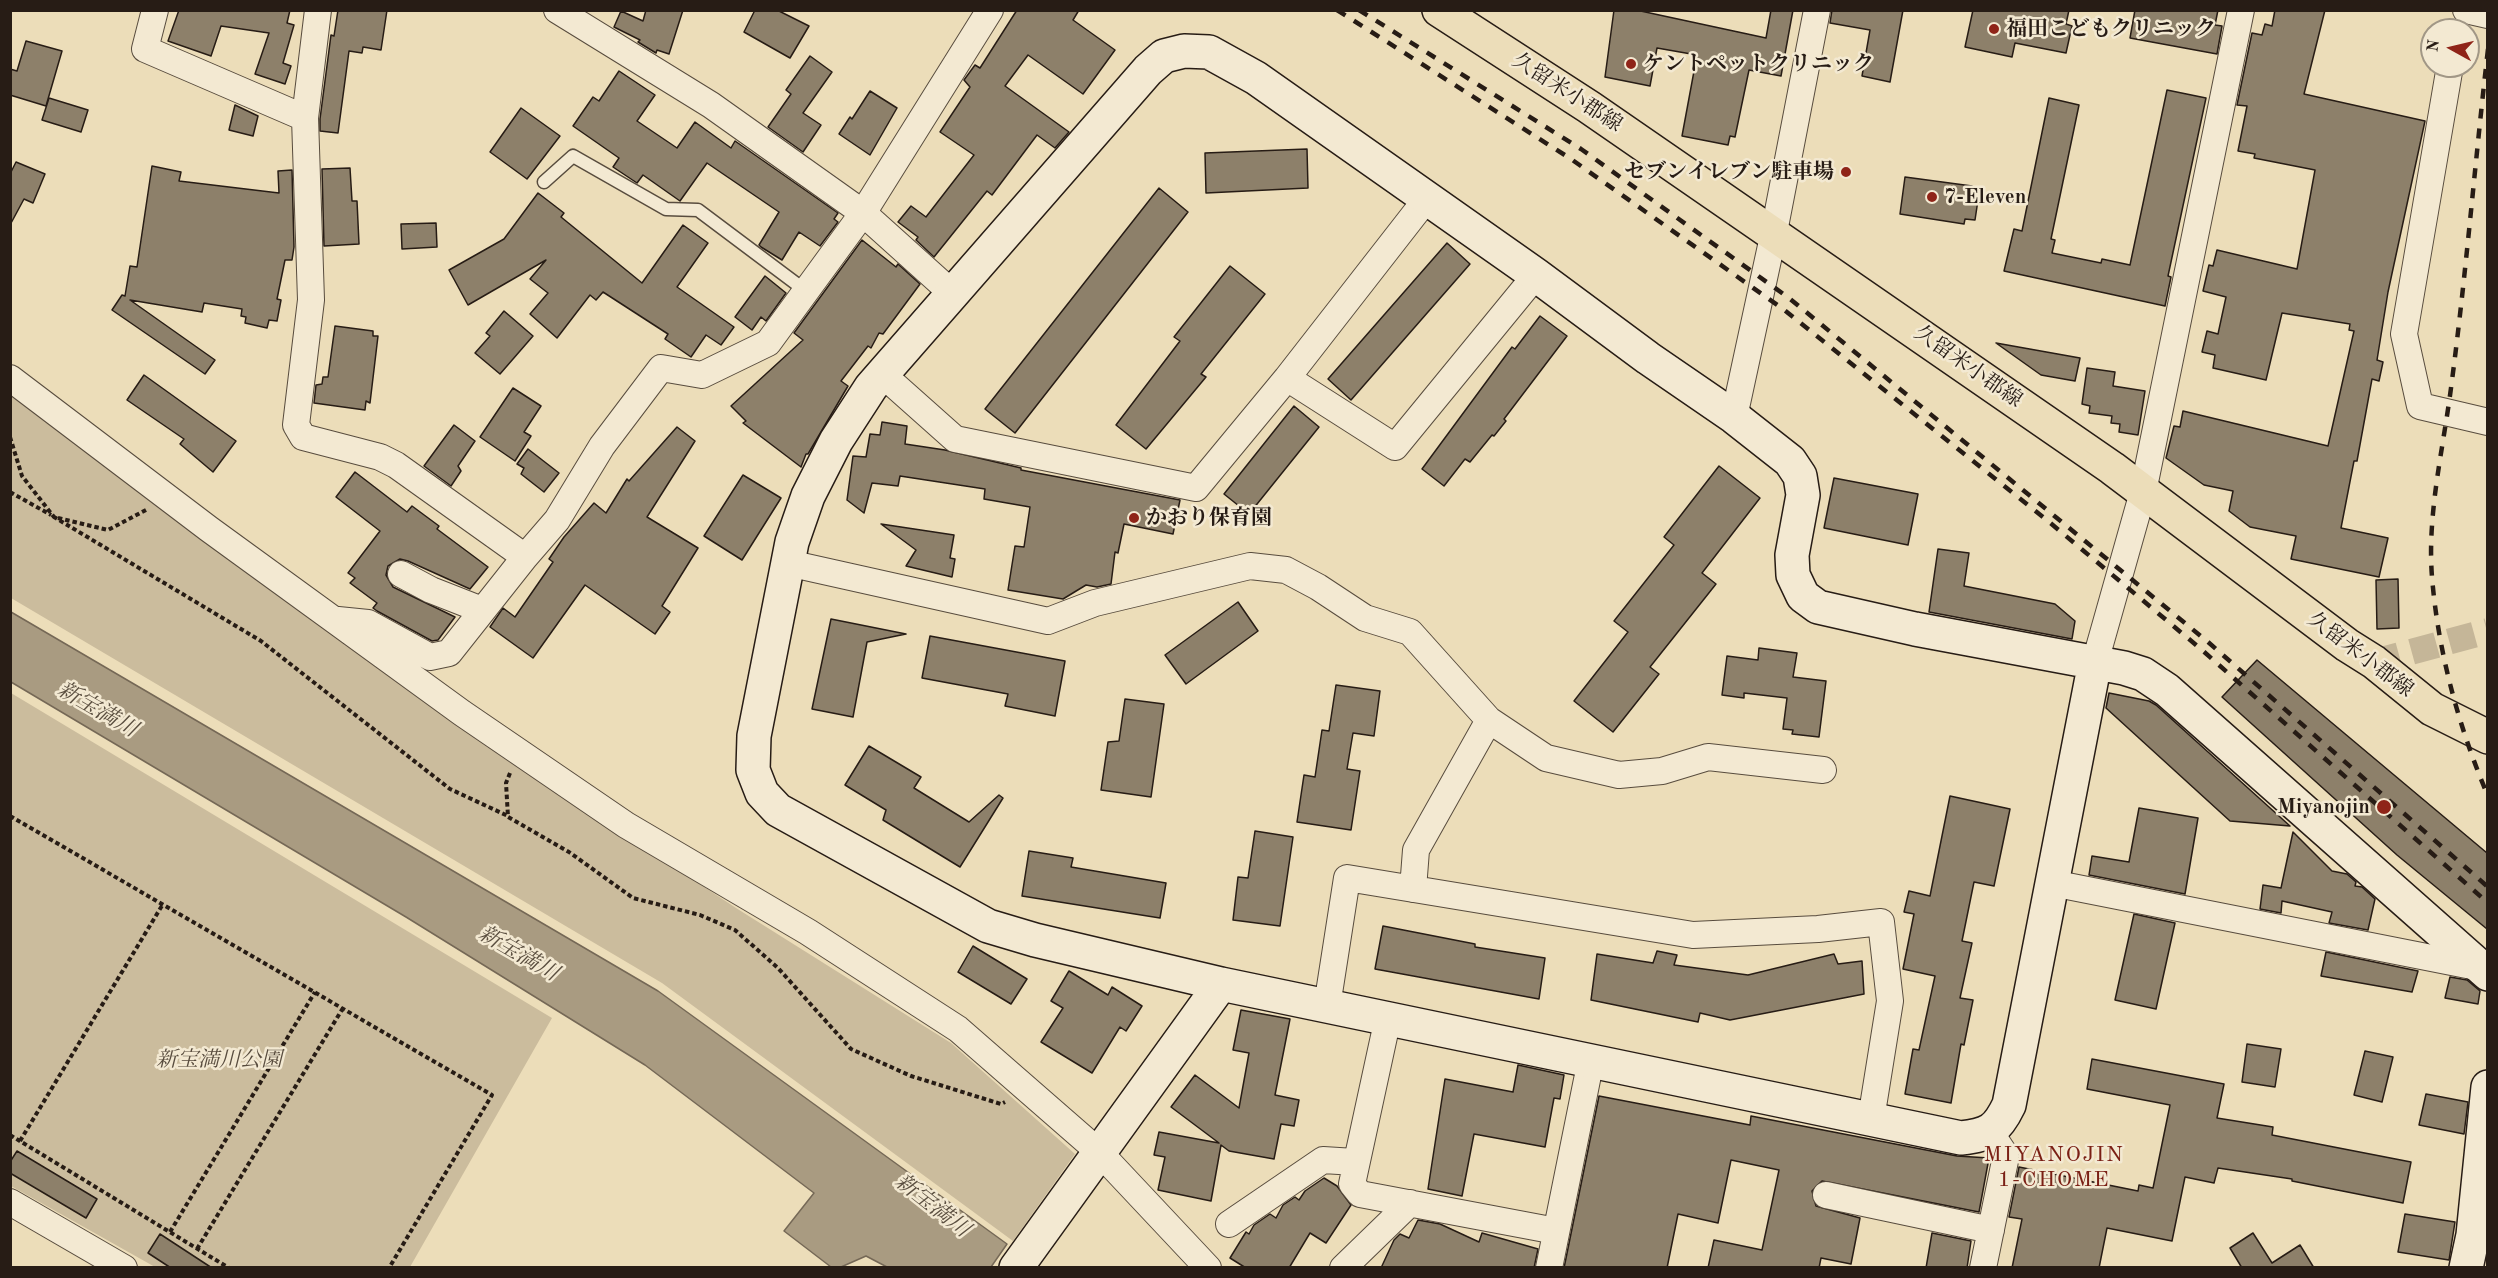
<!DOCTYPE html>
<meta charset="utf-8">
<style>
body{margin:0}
#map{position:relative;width:2498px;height:1278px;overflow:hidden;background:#ecddb9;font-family:"Old Standard TT",serif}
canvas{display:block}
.frame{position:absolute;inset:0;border:12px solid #271c15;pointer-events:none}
.north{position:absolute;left:2420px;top:18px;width:60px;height:60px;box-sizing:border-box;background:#f3e9d2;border:2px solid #a19786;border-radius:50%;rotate:278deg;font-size:16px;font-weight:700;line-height:24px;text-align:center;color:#271c15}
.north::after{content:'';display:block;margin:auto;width:21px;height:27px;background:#8f2418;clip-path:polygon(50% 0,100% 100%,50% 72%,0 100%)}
</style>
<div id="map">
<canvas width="2498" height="1278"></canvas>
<div class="frame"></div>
<div class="north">N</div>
</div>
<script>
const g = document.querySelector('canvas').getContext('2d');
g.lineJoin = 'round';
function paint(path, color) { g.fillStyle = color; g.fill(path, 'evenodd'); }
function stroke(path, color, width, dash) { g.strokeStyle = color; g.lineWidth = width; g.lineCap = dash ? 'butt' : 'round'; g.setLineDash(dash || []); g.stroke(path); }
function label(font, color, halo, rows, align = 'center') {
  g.font = font + ' "Old Standard TT","Noto Serif JP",serif'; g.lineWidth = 5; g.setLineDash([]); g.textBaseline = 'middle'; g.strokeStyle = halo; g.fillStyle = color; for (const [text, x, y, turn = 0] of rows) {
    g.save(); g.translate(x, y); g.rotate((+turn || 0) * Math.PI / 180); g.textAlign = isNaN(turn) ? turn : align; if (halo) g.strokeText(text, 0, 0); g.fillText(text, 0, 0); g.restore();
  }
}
paint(new Path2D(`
 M10 388 445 715 736 908 951 1043 1075 1154 1013 1241 662 983 11 598Z
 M11 693 552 1018 410 1267H155L11 1186Z`), '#cbbc9d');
const water = new Path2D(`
 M11 612 658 991 1007 1244 991 1267H887L866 1256 841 1267H831L784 1231 814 1193 645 1065 406 917 11 682Z`);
paint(water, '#a99b81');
stroke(water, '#756856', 1.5);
const building = new Path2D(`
 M179 10H290L287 23 294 25 283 63 291 66 285 84 255 74 269 33 221 26 211 56 168 41Z
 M338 10H387L381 50 363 47 362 53 349 51 338 133 320 131V119L331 35 334 36Z
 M646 10H683L669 54 657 50 656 53 638 42 640 40 614 27 621 11 643 21Z
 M755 10H777L809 26 790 58 744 32Z
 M1017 10H1079L1073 20 1115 50 1083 94 1028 55 1005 86 1069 132 1055 148 1037 135 992 195 987 191 934 257 916 240 918 237 898 222 911 206 926 217 974 155 940 132 970 87 964 80 975 65 980 68Z
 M1614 10H1636L1766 38 1771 10H1793L1781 76 1749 70 1735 137 1730 136 1728 145 1682 136 1697 55 1657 48 1650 86 1605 77Z
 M1832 10H1903L1890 82 1862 76 1870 30 1830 23Z
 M1973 10H2069L2066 24 2072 26 2066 53 2015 43 2012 57 1965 47Z
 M2135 10H2218L2215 25 2222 26 2217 54 2130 38Z
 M2275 10H2325L2304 94 2425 121 2388 292 2377 360 2383 362 2379 381 2372 379 2357 461H2354L2341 528 2388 538 2379 577 2291 559 2296 536 2250 527 2229 511 2233 491 2204 485 2166 458 2174 426 2180 427 2183 411 2328 446 2354 331 2349 330 2350 324 2282 313 2266 380 2213 368 2215 355 2202 352 2207 331 2218 334 2226 297 2203 291 2209 265 2213 266 2217 250 2297 269 2315 170 2254 158 2255 154 2238 151 2247 106 2237 105 2252 33 2262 35 2265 24 2272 26Z
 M26 41 62 51 46 106 10 95V69L17 71Z
 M810 56 832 72 803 113 821 125 803 152 768 127 791 94 786 90Z
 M619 71 655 95 637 121 677 148 695 122 731 148 735 141 838 213 834 219 838 222 820 246 799 232 782 260 761 247 759 245 779 212 707 163 680 201 643 175 637 183 613 167 619 158 573 126 593 97 599 101Z
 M2167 90 2206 98 2168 276 2171 277 2165 306 2004 271 2014 229 2022 231 2049 98 2079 105 2051 239 2055 240 2052 253 2101 263 2102 259 2130 265Z
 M870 91 897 108 870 155 839 134 850 117 852 119Z
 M49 98 88 110 81 132 42 120Z
 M235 105 258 116 253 136 229 130Z
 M521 108 560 136 527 179 490 152Z
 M1307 149 1308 188 1206 193 1205 153Z
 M16 162 45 174 33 203 24 199 10 225V174Z
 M152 166 181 172 179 181 279 193 278 171 292 170 294 247 292 260H285L277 299 281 300 277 321 269 320 267 328 245 323 246 317 241 316 242 309 204 303 202 312 130 300 215 360 205 374 112 310 122 295 125 296 130 266 137 267Z
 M350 168 352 201H357L359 244 324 246 322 169Z
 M1905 177 1972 186 1970 199 1978 200 1975 220 1965 219 1964 224 1900 214Z
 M1159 188 1188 212 1015 433 985 409Z
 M538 193 564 213 561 217 642 283 683 225 708 243 677 287 734 327 721 345 706 335 691 357 665 339 668 334 603 292 596 300 590 295 557 338 530 314 548 293 530 279 546 260 468 305 449 270 504 239Z
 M436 223 437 247 402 249 401 224Z
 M862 240 896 267 898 264 920 284 883 334 879 333 871 348 868 346 841 381 848 386 808 454H806L801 467 743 423 746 421 731 406 803 340 794 333Z
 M1447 243 1470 264 1351 400 1328 379Z
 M1230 266 1265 294 1201 374 1206 377 1146 449 1116 425 1180 341 1174 337Z
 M765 276 786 293 766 321 761 317 752 330 735 317Z
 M504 311 533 336 500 374 475 353 490 336 486 333Z
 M1540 316 1567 336 1504 419 1506 421 1494 436 1492 435 1470 462 1465 459 1444 486 1422 469 1512 347 1515 349Z
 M335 326 373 331V336H378L370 403 366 401 365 410 314 403 316 385 322 384 323 377H328Z
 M1996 343 2080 358 2075 381 2041 375Z
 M2087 368 2115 372 2113 386 2145 391 2138 435 2119 432 2120 424 2111 423 2112 416 2089 413 2090 406 2082 404Z
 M144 375 236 441 213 472 180 444 184 439 127 400Z
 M513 388 541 406 524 432 531 436 515 461 480 437Z
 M1294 406 1319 427 1249 514 1224 494Z
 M882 422 907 426 905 444 945 450 1021 468V470L1180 500 1173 534 1124 524 1118 553 1115 552 1111 584 1097 587 1086 585 1063 599 1008 590 1015 546 1024 547 1030 507 984 499 985 489 900 476 898 486 872 483 864 513 847 500 853 456 866 457 870 434 880 435Z
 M454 425 475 441 458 466 461 471 451 486 424 466Z
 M677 427 695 441 647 517 698 548 662 606 670 612 655 634 585 585 533 658 490 627 503 608 515 617 553 562 549 559 564 537 594 503 606 513 627 479 629 481Z
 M528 449 559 473 544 492 521 474 524 468 517 464Z
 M1719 466 1760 498 1702 573 1716 584 1650 667 1659 674 1613 732 1574 701 1628 632 1614 621 1674 545 1664 537Z
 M355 472 407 512 412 506 439 526 437 529 488 567 470 589 408 561 400 559 388 566 386 575 393 587 455 617 438 640 432 641 377 611 373 608 377 603 350 583 355 578 348 573 380 531 336 497Z
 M743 475 781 498 742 560 704 536Z
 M1834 478 1918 494 1908 545 1824 528Z
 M881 524 954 535 950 558 955 559 952 577 906 566 916 550Z
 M1938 549 1969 553 1964 586 2055 604 2075 621 2072 639 1929 612Z
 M2398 579 2399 628 2377 629 2376 580Z
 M1238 602 1258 631 1186 684 1165 655Z
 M831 619 906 634 867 642 853 717 812 709Z
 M930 636 1065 661 1055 716 1005 706 1008 694 922 678Z
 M1759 648 1797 653 1793 677 1826 681 1819 737 1792 734 1793 730 1783 729 1787 698 1744 693V698L1722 695 1727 656 1758 660Z
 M2257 660 2487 853V929L2397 855 2222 697Z
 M1336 685 1380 691 1374 736 1353 733 1347 769 1360 771 1351 830 1297 822 1304 775 1315 777 1322 730 1329 731Z
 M2109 693 2149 701 2156 705 2290 826 2230 821 2106 708Z
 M1125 699 1164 704 1151 797 1101 790 1108 742 1119 741Z
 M869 746 921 777 914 788 969 822 999 795 1003 798 960 867 883 820 886 810 845 785Z
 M1950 796 2010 809 1994 886 1974 882 1962 941 1972 943 1960 998 1973 1000 1964 1045 1961 1044 1951 1103 1905 1094 1913 1049 1919 1050 1935 976 1903 969 1914 914 1904 912 1909 891 1930 896Z
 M2139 808 2198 818 2185 894 2089 875 2092 856 2129 862Z
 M1255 831 1293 837 1280 926 1233 920 1238 877 1248 878Z
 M2293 832 2332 871 2347 874 2356 882 2355 886 2362 887 2375 899 2368 930 2329 923 2332 912 2282 901 2281 913 2260 909 2263 885 2281 888Z
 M1029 851 1073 858 1071 867 1166 883 1160 918 1022 896Z
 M2134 914 2175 923 2156 1009 2115 1000Z
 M1383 926 1475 944V947L1545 958 1539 999 1375 969Z
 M973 946 1027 979 1011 1004 958 972Z
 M1657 951 1677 955 1674 965 1748 975 1834 954 1838 964 1862 961 1864 994 1730 1020 1700 1013 1698 1022 1591 1000 1597 954 1653 963Z
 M2326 952 2418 971 2412 992 2321 976Z
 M1069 971 1108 995 1112 987 1142 1006 1126 1031 1120 1027 1092 1073 1041 1042 1063 1008 1051 1001Z
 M2450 977 2467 980 2480 991 2478 1004 2445 998Z
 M1241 1010 1290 1019 1275 1095 1299 1100 1294 1126 1281 1124 1274 1159 1229 1151 1221 1145 1211 1201 1158 1190 1165 1157 1154 1155 1159 1132 1219 1143 1171 1107 1195 1075 1239 1108 1249 1053 1233 1050Z
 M2247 1044 2281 1049 2275 1087 2242 1082Z
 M2365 1051 2393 1057 2382 1102 2354 1095Z
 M2092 1059 2224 1084 2217 1118 2273 1127 2272 1135 2411 1162 2403 1203 2292 1181V1179L2218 1168 2214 1183 2185 1177 2172 1241 2107 1228 2099 1268H2012L2022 1219 2009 1217 2019 1167 2138 1191 2139 1185 2153 1188 2170 1105 2087 1089Z
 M1518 1065 1564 1075 1560 1099 1554 1098 1545 1147 1474 1134 1462 1196 1428 1189 1445 1079 1513 1092Z
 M2426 1094 2468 1102 2464 1134 2419 1125Z
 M1599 1096 1750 1125 1751 1116 1957 1156 1989 1158 1979 1212 1822 1181 1812 1191 1816 1206 1860 1218 1851 1264 1821 1258 1819 1268H1708L1714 1240 1762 1250 1779 1170 1731 1160 1718 1223 1678 1214 1667 1268H1564Z
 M17 1151 97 1199 86 1218 10 1173V1162Z
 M1324 1178 1337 1186 1351 1205 1326 1243 1310 1233 1289 1268H1246L1230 1258 1246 1232 1249 1234 1254 1225 1270 1214 1276 1218 1283 1205 1295 1197 1299 1200 1305 1191Z
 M2405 1214 2455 1222 2449 1260 2398 1252Z
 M1418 1220 1440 1224 1479 1242 1482 1233 1538 1249 1534 1268H1381L1394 1240 1400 1234 1409 1238Z
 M1932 1233 1971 1241 1967 1268H1926Z
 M2253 1233 2272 1263 2300 1245 2314 1268H2242L2230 1248Z
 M160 1234 212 1268H171L148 1253Z`);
paint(building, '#8d806a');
stroke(building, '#271c15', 1.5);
stroke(new Path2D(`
 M2374 662 2488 631`), '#c5b698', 26, [26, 13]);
const lane = new Path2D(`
 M544 182 573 156 666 209 698 210 806 291`);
const street = new Path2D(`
 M155 10 145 49 305 118
 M318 10 305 118 311 300 296 425 303 437 380 457 396 465 525 557 557 520 602 446 661 368 702 375 768 343 863 213 990 10
 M557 10 711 105 863 213 952 293
 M2466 10 2488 15
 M2450 66 2404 334 2420 406 2488 422
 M882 374 955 439 1196 488 1287 378 1428 197
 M10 378 209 529 462 713 626 825 808 932 958 1029 1099 1152 1208 1268
 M1287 378 1395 447 1536 275
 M1734 417 1774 232 1817 10
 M788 563 1048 621 1095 603 1250 566 1286 570 1318 587 1365 618 1410 632 1489 720 1546 758 1619 775 1662 771 1708 757 1823 770
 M401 574 431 590 482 610
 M338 620 368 623 430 657 449 653 525 557
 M2095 662 2143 492 2241 10
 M2052 883 2477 967
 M1413 889 1416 850 1489 720
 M1327 1006 1347 878 1693 935 1818 929 1881 922 1890 1001 1871 1119
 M1388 1018 1352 1184 1360 1194 1556 1231
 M1826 1195 1991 1230
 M10 1202 124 1268
 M1229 1224 1323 1160 1355 1162
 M1343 1268 1410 1203
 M1549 1268 1591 1060
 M1983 1268 2006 1156 1990 1132`);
const secondary = new Path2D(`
 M2095 662 2009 1105C1997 1130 1989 1135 1961 1138L1221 984 1035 940 988 926 778 810 762 793 753 770 754 736 792 542 808 496 836 441 871 387 1148 70 1164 56 1184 51 1209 52 1256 78 1536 275 1648 358 1734 417 1790 461 1800 476 1803 495 1792 555 1793 575 1803 596 1818 607 1915 629 2124 668 2143 674 2167 690 2488 974
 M1016 1268 1221 984
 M2466 1268 2473 1235 2488 1087`);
const primary = new Path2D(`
 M1439 10 1589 107 2112 468 2347 645 2374 662 2432 709 2488 737`);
stroke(lane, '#584c3e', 15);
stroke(street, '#584c3e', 28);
stroke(secondary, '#271c15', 36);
stroke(primary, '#271c15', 36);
stroke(new Path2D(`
 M10 437 22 476 54 517
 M10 492 51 515
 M146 510 108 530 54 517 261 641 450 789 508 816
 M510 773 506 783 508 817 569 852 633 898 700 915 735 930 778 968 851 1049 911 1076 1001 1104 1005 1102
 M10 816 492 1095 389 1268
 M10 1135 229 1268
 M20 1141 163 904
 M170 1232 315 992
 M197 1249 343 1008`), '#271c15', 4, [4.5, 3]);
stroke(lane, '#f3e9d2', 12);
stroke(street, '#f3e9d2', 26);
stroke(secondary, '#f3e9d2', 33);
stroke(primary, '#ecddb9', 33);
stroke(new Path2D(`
 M1337 10 1571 159 1783 309 2048 521 2202 650 2488 903
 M1359 10 1581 149 1789 298 2208 642 2488 887
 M2488 49C2475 162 2466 275 2451 388 2443 450 2427 514 2432 577 2438 652 2459 728 2488 796`), '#271c15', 4.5, [10, 10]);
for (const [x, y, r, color] of [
 [1994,29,6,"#8f2418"],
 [1631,64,6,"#8f2418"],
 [1846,172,6,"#8f2418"],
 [1932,197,6,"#8f2418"],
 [1134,518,6,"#8f2418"],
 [2384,807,8,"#8f2418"]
]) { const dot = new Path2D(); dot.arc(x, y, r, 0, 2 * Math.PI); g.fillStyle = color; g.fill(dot); stroke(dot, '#f3e9d2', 2); }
label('bold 21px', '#271c15', '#f3e9d2', [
 ["福田こどもクリニック",2006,29],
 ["ケントペットクリニック",1643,64],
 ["セブンイレブン駐車場",1834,172,"right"],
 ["7-Eleven",1944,197],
 ["かおり保育園",1146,518],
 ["Miyanojin",2370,807,"right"]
], 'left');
label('21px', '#271c15', '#f3e9d2', [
 ["久留米小郡線",1567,93,33],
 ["久留米小郡線",1968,367,35],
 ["久留米小郡線",2360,655,37]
]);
label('italic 21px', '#584c3e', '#f3e9d2', [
 ["新宝満川公園",219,1060]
]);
label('italic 22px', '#5b4f40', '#f3e9d2', [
 ["新宝満川",97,710,30],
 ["新宝満川",518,954,30],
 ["新宝満川",932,1206,38]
]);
g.letterSpacing = '1.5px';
label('22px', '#7a1f14', '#f3e9d2', [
 ["MIYANOJIN",2054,1155],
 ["1-CHOME",2054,1180]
]);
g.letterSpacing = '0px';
</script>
